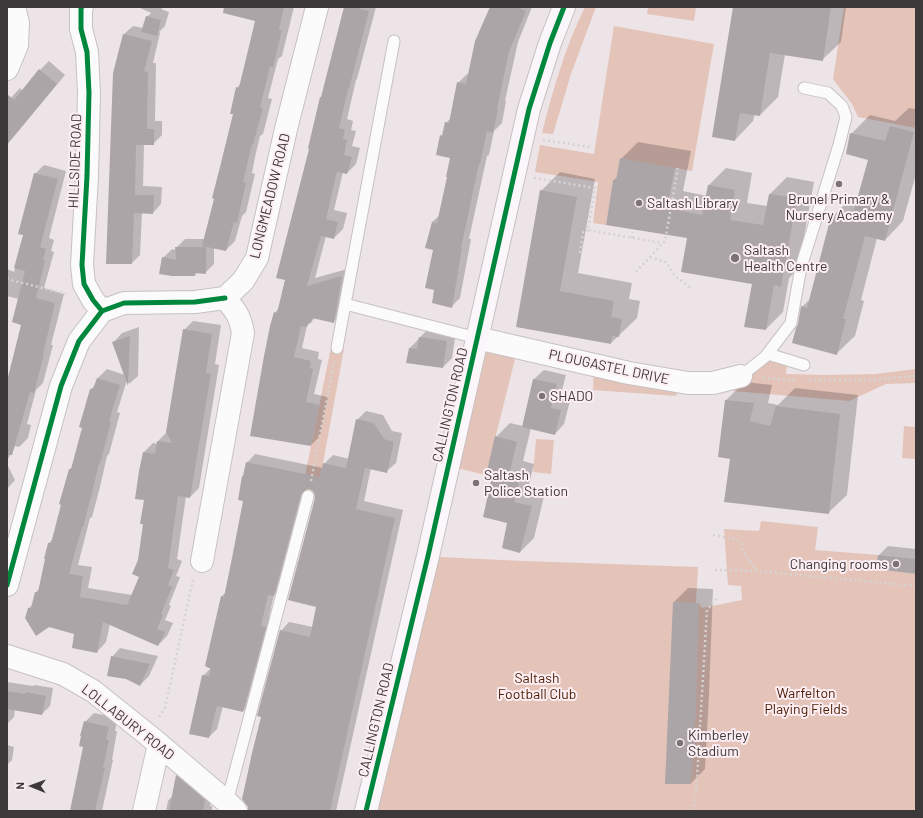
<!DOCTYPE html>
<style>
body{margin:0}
#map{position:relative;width:923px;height:818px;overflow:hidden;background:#ece4e7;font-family:Barlow,sans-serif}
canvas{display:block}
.frame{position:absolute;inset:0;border:8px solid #3d3839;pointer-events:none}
.north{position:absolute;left:12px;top:766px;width:40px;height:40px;-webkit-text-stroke:3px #fceef3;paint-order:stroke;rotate:271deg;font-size:11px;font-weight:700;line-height:16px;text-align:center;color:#3d3839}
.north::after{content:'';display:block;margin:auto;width:14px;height:18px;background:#3d3839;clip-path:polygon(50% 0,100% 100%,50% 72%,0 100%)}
</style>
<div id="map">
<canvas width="923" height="818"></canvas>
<div class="frame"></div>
<div class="north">N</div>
</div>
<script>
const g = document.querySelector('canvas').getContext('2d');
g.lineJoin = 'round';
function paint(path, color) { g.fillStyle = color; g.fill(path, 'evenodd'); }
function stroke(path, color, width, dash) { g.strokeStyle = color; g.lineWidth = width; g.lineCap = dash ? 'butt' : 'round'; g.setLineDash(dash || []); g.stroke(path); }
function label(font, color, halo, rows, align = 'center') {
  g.font = font + ' Barlow,sans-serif'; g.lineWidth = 4; g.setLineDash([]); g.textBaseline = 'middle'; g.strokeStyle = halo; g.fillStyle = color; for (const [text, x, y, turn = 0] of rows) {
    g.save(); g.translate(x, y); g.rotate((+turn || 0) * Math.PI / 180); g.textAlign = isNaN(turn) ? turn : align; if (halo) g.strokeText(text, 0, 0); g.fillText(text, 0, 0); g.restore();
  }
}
paint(new Path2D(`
 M585 7H596L571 74 553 134 542 133C553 90 565 47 585 7Z
 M648 7H696L694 21 647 14Z
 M844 7H916V128L858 117 852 104 833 79Z
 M614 26 714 44 692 171 620 159 616 180 613 181 606 225 593 223 598 182 535 172 540 145 594 154Z
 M477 338 518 347 486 475 448 466Z
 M331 347 344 349 323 463 316 495 317 499 302 495V491Z
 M765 357 787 364 786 374 826 375 875 374 916 369V383L886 384 849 401 733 391V378Z
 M594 365 678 390 676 396 593 390Z
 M904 426 916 427V459L902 458Z
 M536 439 554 440 551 474 533 472Z
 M761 521 818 527 815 550 878 555 877 569 916 574V811H366L428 556 440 557 523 561 698 567 696 603H699L702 608 742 600 741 586 728 585 724 529 759 531Z`), '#e4c4b9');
paint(new Path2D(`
 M138 7H164L161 9 169 12 165 26 159 32 160 33 153 63H156L155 121H162V135L153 144H144L143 186 162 187 161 204 153 213 142 212 140 255 132 263 124 34 133 26 143 28 147 17 151 13Z
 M260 7H294L282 56 278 59 268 98 272 99 263 134 260 136 255 157 252 173 255 174 246 212 242 216 235 241 226 250 214 248V264L205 273 198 272 195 275H172L163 258 172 249 176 250V248L185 239H205L234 114 237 88 240 84Z
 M345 7H376L357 79 356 80 347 119 353 121 351 130 356 131 352 146 360 148 356 164 347 173 343 172 334 210 347 213 343 229 334 238 326 236 315 278 351 268 342 314 333 322 315 318 307 326 302 348 319 352 318 359 322 360 314 394 328 397 320 436 311 445 275 313 279 308Z
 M491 7H532L518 42 505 101H506L502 123 494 131 489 155 487 156 469 239H471L460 298 451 307 435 289 432 222 440 215 452 157 441 136 443 134 446 123 451 118 458 83 467 74H469Z
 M734 7H846L841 42 822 60 785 54 778 97 760 115 755 114 753 121 735 140Z
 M49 61 65 75 7 145V102L20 88 23 91 40 70Z
 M909 108 916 109V174L903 221 885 240 877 238 861 300 864 301 855 336 836 354 799 325 802 307 810 299 832 217 851 198 858 200 869 160 851 134 870 115 895 121Z
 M638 142 691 151 683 191 707 196 709 185 726 168 752 173 747 203 767 206 770 194 787 177 814 182 798 269 789 278 783 312 766 329 753 283 688 237 613 181 617 177 621 159Z
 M44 165 66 171 49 238 54 240 51 251 54 252 44 288 64 294 51 345H53L43 383 36 390 27 424 31 425 28 438 19 447 15 446 7 461V382L23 324 19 299 7 296V269L14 272 24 234 35 174Z
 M560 172 595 179 578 273 632 283 629 299 640 301 637 318 611 343 517 326 541 191Z
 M193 321 221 325 215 364 219 365 199 488 190 497 186 496 177 559 182 561 176 576 180 577 169 605 171 606 165 620 173 623 167 636 158 645 110 624 106 642 97 652 76 633 29 608 33 604 36 592 40 588 49 543 53 539 70 469 73 466 83 428 91 389 96 384 98 378 107 369 125 375 113 343 122 333 139 327 138 376 129 384 127 380 117 412 120 413 109 454 107 456 100 487 92 517 90 518 78 565 92 567 88 588 132 595 140 576 139 560 144 524 145 499 140 471 144 452 153 443 158 444V441L167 432 184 330Z
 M429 328 456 332 452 358 443 367 410 348Z
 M544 370 566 375 560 398 570 401 564 424 555 434 531 428 523 461 534 464 528 488 545 492 534 538 520 552 509 522 494 476 496 437 510 423 523 426 534 379Z
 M745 382 772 385 768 403 778 405 795 388 858 395 847 495 828 513 731 458 726 400Z
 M366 411 383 415 392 431 402 433 396 463 387 471 371 468 364 501 403 510 336 811H265L262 716 281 631 289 622 313 627 317 606 316 493 313 490 308 488 283 586 274 595 269 617 274 618 252 703 243 711 223 706 217 729 209 737 203 676 211 668 221 597 226 592 244 500 247 463 255 454 323 468 324 464 333 455 349 459 357 420Z
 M7 464 15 480 7 489Z
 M888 546 916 549V573L878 568 879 555Z
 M688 588 713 589 709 694 705 769 691 783H666L674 602Z
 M120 648 158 656 149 676 140 685 112 657Z
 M7 682 33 686 34 685 53 688 50 706 42 714 15 709 14 717 7 724Z
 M94 713 118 718 115 731H117L112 760H113L102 811H71L84 746 85 722Z
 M7 745 14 747 12 760 7 765Z
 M186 767 214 791 210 806H212V811H166L168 801 173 795 177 776Z`), '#0003');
paint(new Path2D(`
 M224 7H284L279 30H282L273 67 270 66 265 87 260 107 263 108 253 145 252 144 243 182 246 183 237 223 234 222 226 251 202 246 214 199 212 198 220 167 233 114H230L236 87 239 88 255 21 223 13Z
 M344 7H354L369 11 349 89H348L339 128 345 130 343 139 347 140 344 155 352 157 347 174 337 172 326 219 338 222 334 239 321 236 307 286 342 276 334 323 312 318 311 323H308L307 327 301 326 294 357 311 361 310 368 313 369 306 402 319 405 311 446 250 436 264 356 270 326 274 312 277 313 285 280 276 278 309 149 308 148 320 97H321Z
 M490 7H517L526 11 509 52 497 109 498 110 493 133 487 131 480 164H479L461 248H462L452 308 432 303 434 290 425 288 433 250 425 248 432 222 437 223 447 177H446L450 158 436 155 440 135 442 136 445 122 449 123 457 82 466 84 475 41Z
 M733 7H831L823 61 770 53 760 116 740 113 735 141 712 137Z
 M146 16 161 20 157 36 141 32Z
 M123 34 152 41 144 71 148 72 147 129H154V145H136L135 195H154L153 214 134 213 132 264H106L113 73Z
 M39 69 57 84 7 144V94L14 100Z
 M890 126 914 132 885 241 865 236 843 319H846L837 355 792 343 796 328 798 324 801 306 807 308 831 216 851 221 868 160 846 154 850 133 885 141Z
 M620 158 675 168 667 208 702 215 708 185 735 190 730 220 763 225 769 194 797 198 781 287 774 285 766 330 744 327 752 284 681 272 687 238 606 225 613 180H616Z
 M34 173 58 179 40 247 46 249 43 260 45 261 36 298 55 303 43 354H44L34 393 30 392 12 455H7V381L21 325 12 322 25 271 14 268 23 235 18 234Z
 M540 190 577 197 560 291 614 301 611 317 622 319 619 337 612 336 611 344 516 327Z
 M175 247H206V274L195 273V276H172L159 274 162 257 176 260Z
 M183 329 212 334 206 373 211 374 190 498 178 496 168 568 174 570 168 585 172 587 161 614 163 615 157 629 165 632 158 646 103 622 97 653 72 648 74 634 49 627 36 636 25 618 28 608H31L35 592H38L45 559H44L48 543H51L61 505 59 504 69 469H71L82 428 79 427 84 410 90 389H93L97 378 120 385 109 421 111 422 100 464 99 463 91 497 83 527H82L69 574 83 576 80 597 127 605 139 577 132 574 138 560 143 524H140L144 500 135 499 139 471 143 452 155 454 157 441 172 443 166 432Z
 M130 336 128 386 112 342Z
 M419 337 447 341 443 368 406 363 409 348 417 349Z
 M533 379 557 384 551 408 561 410 555 435 522 427Z
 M725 400 754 403 750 421 770 426 776 406 840 414 829 514 724 502 730 459 718 457Z
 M356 419 374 423 384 439 394 442 387 473 365 468 356 509 395 518 330 811H248V807L242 799 251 758V757L261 717 257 716 280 630 310 637 316 607 288 600 315 498V495L313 491 310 489H307L303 491 301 494 274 596 268 595 261 626 266 627 243 712 217 706 209 738 189 734 202 675 209 676 211 669 205 666 221 596 224 597 231 563 243 501 238 500 242 476H243L246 462 320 477 323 463 346 468Z
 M495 436 517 442 509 475 520 478 514 502 532 506 520 553 502 548 507 523 483 517 492 477 486 475Z
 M878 555 916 559V574L876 569Z
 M673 602 699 603 696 709 691 784H665Z
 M111 656 150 664 140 686 126 679 107 676Z
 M7 691 25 694 26 692 46 696 42 715 7 709Z
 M84 721 109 727 106 739 109 740 103 768H105L95 811H70L83 747 79 746 81 736H80Z
 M176 775 205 800 203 811H169Z`), '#aca5a7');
const lane = new Path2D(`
 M394 41 345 304 477 338
 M337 348 345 304
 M768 354 804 365
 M741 376 765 357 791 323 801 267 839 145 846 117 842 106 828 93 804 88
 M227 802 308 496`);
const street = new Path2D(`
 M82 7 81 8V29L87 52 89 93 87 176 82 265 84 284 93 300 102 311
 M7 69 17 45 18 23 14 7
 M225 298 243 281 257 258 286 129 317 7
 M477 338 629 373 688 383H713L741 376
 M202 561 243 333C240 316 236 311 225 298
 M7 585 61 386 79 341 102 311 124 303 195 302 225 298
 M7 656 63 674 93 691 148 735 227 802 236 811
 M144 811 159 744`);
const secondary = new Path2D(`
 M366 811 428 556 529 109 550 43 564 7`);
stroke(lane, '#c7c1c3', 13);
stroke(street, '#c7c1c3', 24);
stroke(secondary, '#c7c1c3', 24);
stroke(new Path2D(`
 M543 140 592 147
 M534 178 595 188 588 230 662 243
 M632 238 633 232
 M580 253 583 232 588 230
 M650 257 666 262 675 276 691 288
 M636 272 665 241 678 168
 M7 278 11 280 66 294
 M763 378 798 380
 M809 380H869L916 376
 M311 481 334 362
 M713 535 738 540 741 543 745 554 756 570
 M715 570 756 571 916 586
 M159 717 165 708 193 579
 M691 811 696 795 707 610 717 598`), '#d5d3d3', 2.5, [2, 3]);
stroke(lane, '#fcfbfb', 11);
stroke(street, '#fcfbfb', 22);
stroke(secondary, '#faf6f9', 22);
stroke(new Path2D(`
 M82 7 81 8V29L87 52 89 93 87 176 82 265 84 284 93 300 102 311
 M7 585 61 386 79 341 102 311 124 303 195 302 225 298
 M366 811 428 556 529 109 550 43 564 7`), '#00873e', 5);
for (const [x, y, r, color] of [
 [839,184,4,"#7a7476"],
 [639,203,4,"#7a7476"],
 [735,258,5,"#7a7476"],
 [542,396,4,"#7a7476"],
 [476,483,4,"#7a7476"],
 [896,564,4,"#7a7476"],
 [680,743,4,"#7a7476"]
]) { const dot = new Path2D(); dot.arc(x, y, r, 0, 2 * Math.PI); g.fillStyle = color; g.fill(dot); stroke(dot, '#fceef3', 1.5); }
label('14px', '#3d3839', '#fceef3', [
 ["HILLSIDE ROAD",75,161,-88],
 ["LONGMEADOW ROAD",270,196,-76],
 ["PLOUGASTEL DRIVE",609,367,12],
 ["CALLINGTON ROAD",450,405,-77],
 ["CALLINGTON ROAD",376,720,-77],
 ["LOLLABURY ROAD",128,722,38]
]);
label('14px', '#3d3839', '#fceef3', [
 ["Brunel Primary &",839,199,"center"],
 ["Nursery Academy",839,215,"center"],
 ["Saltash Library",647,203],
 ["Saltash",744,250],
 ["Health Centre",744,266],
 ["SHADO",550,396],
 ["Saltash",484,475],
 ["Police Station",484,491],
 ["Changing rooms",888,564,"right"],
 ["Kimberley",688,735],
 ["Stadium",688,751]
], 'left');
label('14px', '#4c1a01', '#fceef3', [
 ["Saltash",537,678],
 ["Football Club",537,694],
 ["Warfelton",806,693],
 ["Playing Fields",806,709]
]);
</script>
